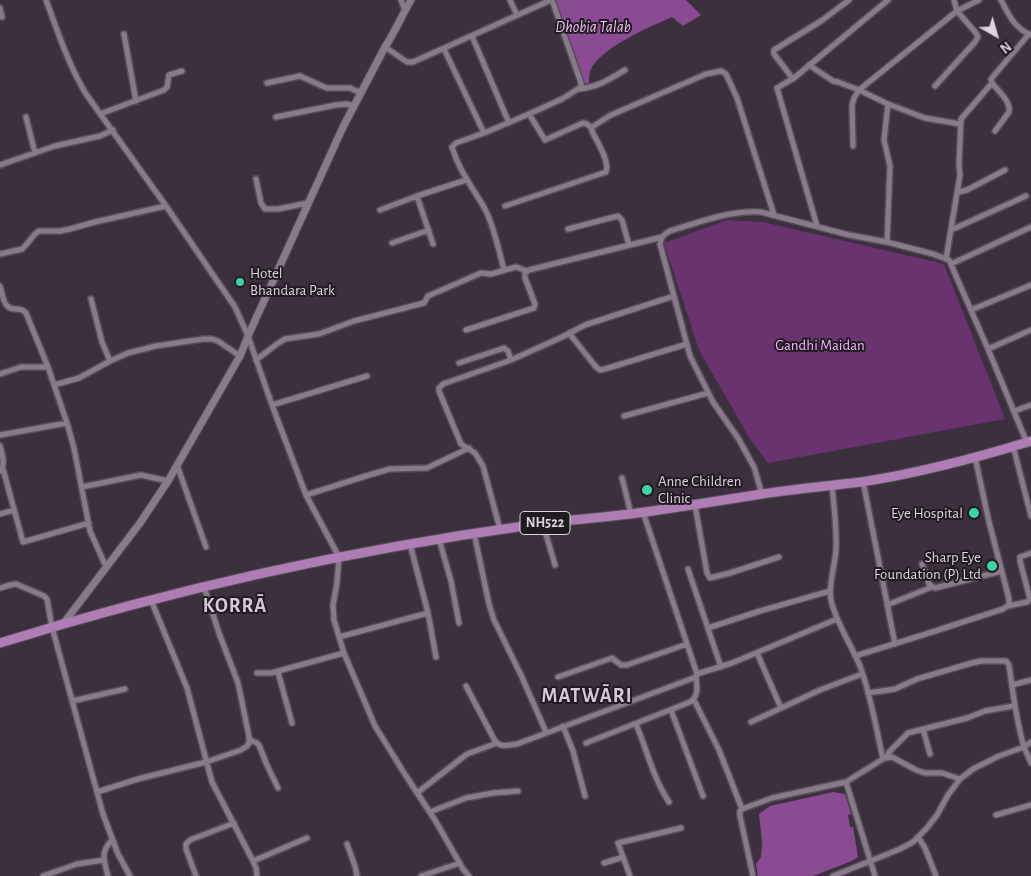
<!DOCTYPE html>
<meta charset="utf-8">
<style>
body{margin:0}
#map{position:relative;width:1031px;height:876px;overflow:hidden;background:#3d303e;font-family:"Alegreya Sans",sans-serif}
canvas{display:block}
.north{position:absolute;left:971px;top:10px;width:50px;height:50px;-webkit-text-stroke:4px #201a21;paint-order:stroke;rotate:142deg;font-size:14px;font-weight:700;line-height:20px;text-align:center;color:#dcd4dd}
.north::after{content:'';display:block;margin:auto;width:18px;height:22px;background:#dcd4dd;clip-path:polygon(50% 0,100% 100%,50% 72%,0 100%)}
</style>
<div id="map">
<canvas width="1031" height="876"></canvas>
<div class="north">N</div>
</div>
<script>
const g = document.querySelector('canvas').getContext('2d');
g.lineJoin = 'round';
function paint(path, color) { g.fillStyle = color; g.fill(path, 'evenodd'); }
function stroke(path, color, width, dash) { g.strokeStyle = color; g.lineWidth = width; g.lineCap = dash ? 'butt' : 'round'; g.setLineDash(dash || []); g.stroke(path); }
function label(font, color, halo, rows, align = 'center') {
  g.font = font + ' "Alegreya Sans",sans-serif'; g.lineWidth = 4; g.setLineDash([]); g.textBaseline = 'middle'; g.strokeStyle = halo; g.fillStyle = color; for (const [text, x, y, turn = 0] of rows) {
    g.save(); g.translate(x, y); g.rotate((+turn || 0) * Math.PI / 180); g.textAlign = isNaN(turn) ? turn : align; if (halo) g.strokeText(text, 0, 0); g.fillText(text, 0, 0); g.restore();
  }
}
paint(new Path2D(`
 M727 220 763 222 944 264 1005 419 768 463 750 439 699 350 664 243Z`), '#68336f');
paint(new Path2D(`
 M556 0H686L701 15 683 26 672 17C649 27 605 46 592 67 589 71 589 78 589 83L583 84Z
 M833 792 845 794 851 814 848 815 850 827H853L858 857 852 861 813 876H758L756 864 761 857 762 842 759 814 770 806Z`), '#8b4b93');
const street = new Path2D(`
 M46 0C58 32 68 64 86 94L166 206 235 307 248 336 272 405 306 495 339 557 337 583 333 605 334 620 344 653 375 726 406 776 435 820 463 869 469 876
 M401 0 405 10
 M510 0 517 15
 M1001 0C1009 15 1014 28 1031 35
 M0 8 2 17
 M124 34 136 101
 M472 36 509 123
 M385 47 407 62H413L551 0
 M444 49 484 133
 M809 65 833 81 838 82 859 90 888 104 925 118 960 124
 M793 79 774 54V50L821 21 849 0
 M267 83 300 76 322 86 327 88H350L361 93
 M935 86 975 42 978 37 976 33 957 11 954 0
 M579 89C598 87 610 79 625 70
 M100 114 164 90 167 87 169 75 182 71
 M529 114 545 140 583 123 587 124 592 129
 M26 117 35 153
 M276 117 336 105 346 104 354 106
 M995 131 1009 112C1011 101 998 91 992 83L991 79 1029 34
 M853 146 852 105 854 98 859 90 957 11 979 0
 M0 165 55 146 100 136 113 130
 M256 179 261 203 265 209H278L308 203
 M958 192 967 190 1005 170
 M417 196 433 244
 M505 206 606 172C610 161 597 142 592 131V127L611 115 706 74 721 71 726 74 737 98 774 215
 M380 210 417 196 466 180
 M817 226 777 88 794 78 888 0
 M568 229 618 216 622 220 629 245
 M951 230 1026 196
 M887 242 890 166 884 140 888 104
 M392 243 429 230
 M0 254 22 249 26 245 35 234 39 231H60L70 229 95 222 166 206
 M946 259 960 175 959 164 961 119 992 83
 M951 264 1031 227
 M504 270C499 251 495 230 486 211 474 189 459 171 452 147L456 143 484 133 529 114 562 99 581 87V83L552 0
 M0 286C3 295 3 309 15 309 20 309 22 309 26 313L48 367 67 423 74 448 90 531 106 567
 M91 299 102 342 110 361
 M971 310 1031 285
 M466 330 534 308 535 304 525 278V273L529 270 662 237
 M569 333 596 367 600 370 605 369 687 344
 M988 349 1031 330
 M256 360 277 344 285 339 319 334 354 321 424 303 428 296 481 273 491 274 516 267 527 271
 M459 363 504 348 508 351 511 360
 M0 374 21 367H48
 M54 385 79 378 110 361 128 353 156 346 203 339H212L218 341 240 356
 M272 405 367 376
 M1014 411 1031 405
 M624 416 708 393
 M0 435 67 423
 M0 446C2 454 6 464 0 471
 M1013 446 1031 516
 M177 465 206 547
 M3 469 23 542 89 523
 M622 478 631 514
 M863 481 895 644
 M82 487 141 475 168 481
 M762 494 754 467 738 438 713 402 690 356 660 244C661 237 664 234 670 231 700 222 730 210 761 212L849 235 887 242 933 254 949 260 988 349 1027 443
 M306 495 369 475 390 469 427 468 469 448
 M695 505 707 573 710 578 730 573 779 557
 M0 514 14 510
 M543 524 555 565
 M500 529 483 466 475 453 461 444 439 391V388L443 384 511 360 562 337 585 325 674 296
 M474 533 489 604 494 620 521 675 546 732
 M439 539 451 581 459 623
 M410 544 428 613 436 657
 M922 564 929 584 935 588 1002 571
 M688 569 721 667
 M0 588 10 585 16 584 44 596 47 599 52 627 103 814 118 854 130 876
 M151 600 187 688 212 782 253 861 256 868 257 876
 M887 605 932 587
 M1008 606 1027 602 1030 599 1020 561V557L1031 553
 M708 628 760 611 830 591
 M339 637 428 613
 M757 653 781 708
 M855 656 926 634 1003 609 1009 605V599L989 522 975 457
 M278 672 292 723
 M257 673H271L344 653
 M697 674 732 663 837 619
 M558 677 612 658 621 665H627L687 644
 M1012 685 1031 680
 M466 686 495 741C501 748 509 745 517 744L696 677 697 674 643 512
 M868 693 895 689 917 679 972 663 981 661H1006L1009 665C1013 693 1016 720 1024 747L1031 742
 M694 700 719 750 742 809
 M72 701 125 689
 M671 710 703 796
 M751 722 820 690 862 674
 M636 724C647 750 653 778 669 802
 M563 726 573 751 585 796
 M923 729 930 754
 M250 740 257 743 259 745 266 763 278 788
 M586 743 690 702C699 696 697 687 696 677
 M887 757 889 752 908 733 967 718 985 711 1014 706
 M886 758 892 757 916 770 925 773H942L960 779
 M846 782 875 876
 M97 792 138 779 206 762 241 750 247 746 249 743V736L238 683 219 633 204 587
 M417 793 467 754 497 743
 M430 812 466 798 493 793 518 791
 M996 815 1031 805
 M918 837 925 848 936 876
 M347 844 355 866 357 876
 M253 861 307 838
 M604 863 623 857
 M43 876 77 864 104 860
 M108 876C104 861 100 852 112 840
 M196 876 186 849V844L190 840 234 823
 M421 876 460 863
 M630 876 618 843 681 828
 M753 876 740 816V811L742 809 772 798 846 782 883 759C876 728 871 696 860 666 851 644 836 623 831 600 828 586 835 565 836 550 837 529 834 507 832 485
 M833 876 900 849 913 842 926 829 937 815 948 795 960 779 973 769 999 756 1024 747 1031 763`);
const secondary = new Path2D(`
 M63 624 140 523 168 481 240 356 248 336 343 127 385 47C395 32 402 15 411 0`);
const highway = new Path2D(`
 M0 643C173 589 351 550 531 525 564 520 598 518 631 514 675 508 718 501 762 494 795 489 828 486 861 482 919 473 976 458 1031 441`);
stroke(street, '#574d59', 8);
stroke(secondary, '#574d59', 9);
stroke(highway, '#574d59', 11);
stroke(street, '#887a8a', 5);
stroke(secondary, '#887a8a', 7);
stroke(highway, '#ad7db4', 9);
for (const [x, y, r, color] of [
 [240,282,5,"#3dd4a3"],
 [647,490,6,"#3dd4a3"],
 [974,513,6,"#3dd4a3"],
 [992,566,6,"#3dd4a3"]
]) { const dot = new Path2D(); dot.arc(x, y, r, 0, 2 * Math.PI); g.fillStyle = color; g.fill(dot); stroke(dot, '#201a21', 2); }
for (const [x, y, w] of [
 [545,523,50]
]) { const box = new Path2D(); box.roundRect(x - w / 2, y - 11.5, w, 23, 4); g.fillStyle = '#201a21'; g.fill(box); stroke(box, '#dcd4dd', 1); }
label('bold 14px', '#dcd4dd', null, [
 ["NH522",545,523]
]);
label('15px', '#dcd4dd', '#201a21', [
 ["Hotel",250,273],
 ["Bhandara Park",250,290],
 ["Anne Children",658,481],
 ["Clinic",658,498],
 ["Eye Hospital",963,513,"right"],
 ["Sharp Eye",981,557,"right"],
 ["Foundation (P) Ltd",981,574,"right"]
], 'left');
label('15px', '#f6b1ff', '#201a21', [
 ["Gandhi Maidan",820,345]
]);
label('italic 16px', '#f3bff9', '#201a21', [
 ["Dhobia Talab",593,27]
]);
g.letterSpacing = '1px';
label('bold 20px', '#d8c7da', '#201a21', [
 ["KORRĀ",235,606],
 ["MATWĀRI",587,696]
]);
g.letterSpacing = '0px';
</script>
